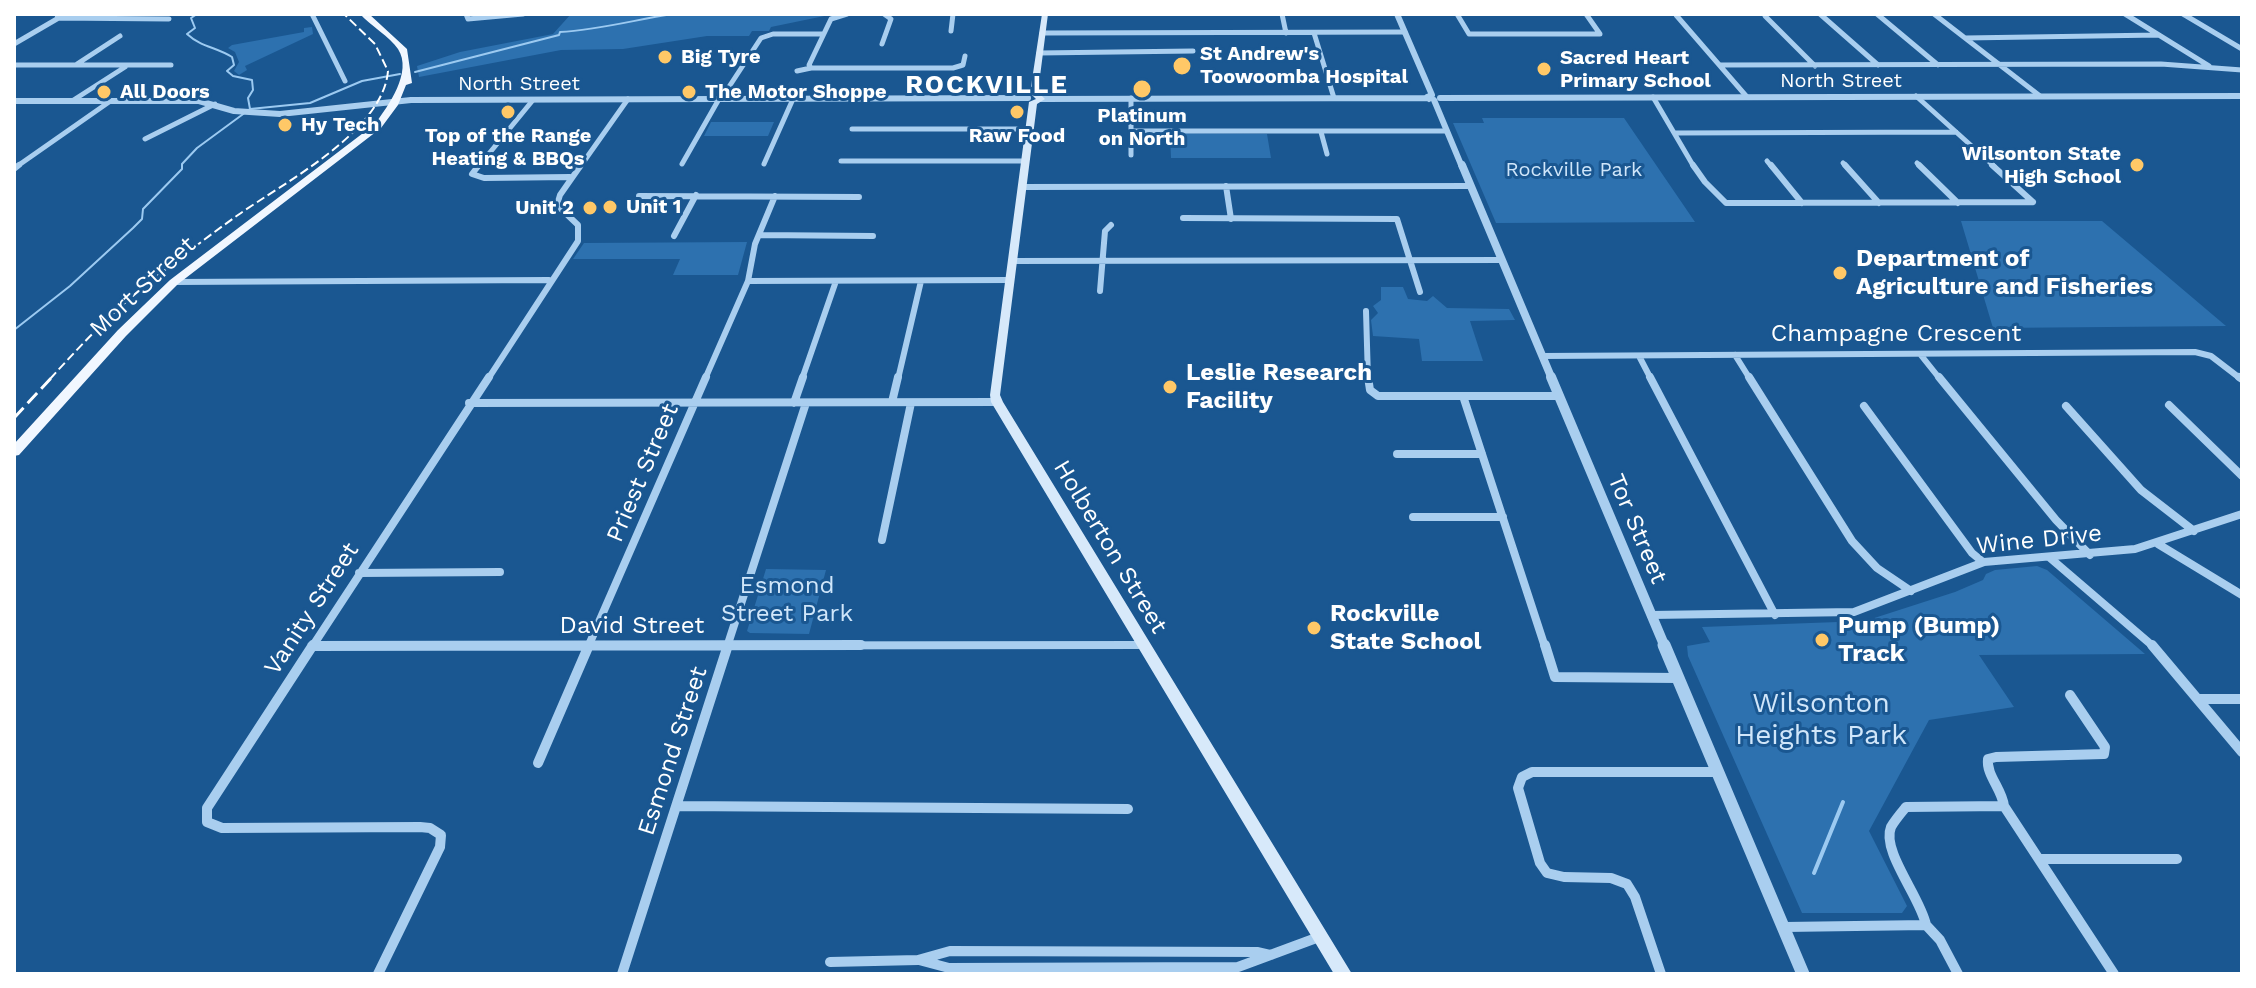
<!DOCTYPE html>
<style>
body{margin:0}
#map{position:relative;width:2256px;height:988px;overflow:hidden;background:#1a5791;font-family:"Work Sans",sans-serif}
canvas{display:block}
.frame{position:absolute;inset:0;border:16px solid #fff;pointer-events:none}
</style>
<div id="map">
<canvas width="2256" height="988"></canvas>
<div class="frame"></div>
</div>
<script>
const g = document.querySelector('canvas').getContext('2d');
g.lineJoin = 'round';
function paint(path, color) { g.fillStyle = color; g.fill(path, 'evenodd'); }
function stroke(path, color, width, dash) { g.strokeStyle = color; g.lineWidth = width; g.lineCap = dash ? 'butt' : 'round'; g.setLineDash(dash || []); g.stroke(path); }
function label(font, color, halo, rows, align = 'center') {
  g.font = font + ' "Work Sans",sans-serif'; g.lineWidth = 6; g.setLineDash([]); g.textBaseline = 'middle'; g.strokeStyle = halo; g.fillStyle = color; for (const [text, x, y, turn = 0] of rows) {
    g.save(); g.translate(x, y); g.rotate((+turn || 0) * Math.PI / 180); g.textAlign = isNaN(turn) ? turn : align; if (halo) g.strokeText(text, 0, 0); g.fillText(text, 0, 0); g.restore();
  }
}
paint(new Path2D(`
 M571 14H834L771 27 769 31H752L749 36H707L623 49 561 50 419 77 417 66 460 52 553 34Z
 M312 27 313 34 245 66 247 70 239 75 234 71 239 62 235 52 228 48 232 45 304 32V28Z
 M1482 118H1624L1695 222 1496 223 1453 123H1484Z
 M711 122H774L768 136H704Z
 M1170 133 1267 134 1271 158H1171Z
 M1961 221H2102L2226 326 1993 328Z
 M747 242 738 275H673L680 259H573L584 243Z
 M1381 287H1403L1408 299 1427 301 1433 296 1447 308 1509 309 1515 320 1470 321 1483 361H1422L1419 339 1373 336 1371 320 1378 313 1373 306 1381 300Z
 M2037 566 2047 570 2145 654 1979 655 2014 707 1929 720 1869 831 1907 906 1902 913H1802L1688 656 1687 646 1710 642 1702 627 1865 621 1955 592 1983 580 1986 574 1995 570Z
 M766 569 826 570 809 634 750 633 747 631Z`), '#2d71af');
stroke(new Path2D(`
 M415 72 559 35 560 32C598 30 634 20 672 14
 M250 109 310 103 362 81 400 74
 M14 330 70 286 133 228 142 219 143 209 182 169V164L197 148 250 109 248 98 253 90 252 80 233 76 227 71 234 65 232 57C216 47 201 47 187 34L195 28 191 18 197 14`), '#9ccaf1', 2);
stroke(new Path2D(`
 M1814 873 1843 802`), '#9ccaf1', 4);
stroke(new Path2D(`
 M312 14 345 81
 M466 14 468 19 523 14
 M1282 14 1286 33
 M1457 14 1469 34H1600L1586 14
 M1820 14 1878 65
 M1877 14 1938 65
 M1934 14 2040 96
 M2125 14 2209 66
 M2183 14 2242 49
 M1676 15 1747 97
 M1765 16 1815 66
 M57 18 169 19
 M951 31 953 14
 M1042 33 1405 32
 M1314 33 1334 98
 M1965 38 2159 35
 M14 44 62 16
 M882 44 891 19 884 14
 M1039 53 1193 51
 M77 64 120 36
 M14 65H171
 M1721 65 2161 64 2242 70
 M811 68 809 65 831 19 847 14
 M797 71 811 68H953L963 65 965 56
 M1916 96 1995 167
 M1653 97 1694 167
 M1131 98V155
 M721 99 761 38 773 34H823
 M72 101 125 67
 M852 129H1030
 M1132 131H1447
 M1321 132 1327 154
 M1675 133 1956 132
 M145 139 215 104
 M841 161H1026
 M1767 161 1772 167
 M1843 163 1847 167
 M1917 163 1921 167
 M682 164 719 99
 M764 164 793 99
 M16 167 109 102
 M478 167 533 100
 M580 167 628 99`), '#a9ceef', 5);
stroke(new Path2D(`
 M479 165 472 174 484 178 570 177
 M1693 165 1705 182 1726 203 2033 202
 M1771 165 1802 203
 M1845 165 1879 203
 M1919 165 1958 203
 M1992 165 2033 202
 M14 169 19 165
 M1226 186 1231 219
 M1022 187 1470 186
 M639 196 859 197
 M1183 218 1397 219 1420 292
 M759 235 873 236
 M674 236 696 195
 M1012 261 1501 260
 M748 281 1009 280
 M174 282 549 280
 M1100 291 1105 231 1111 225
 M1366 311 1368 379
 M1920 354 1940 379
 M1735 355 1750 379
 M1542 356 2195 352 2211 356 2241 379
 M1639 356 1651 379
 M488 379 578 241V225L557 205 560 195 581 165
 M705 379 748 281 755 244 775 196
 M802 379 836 281
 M898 379 921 281`), '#a9ceef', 6);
stroke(new Path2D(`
 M1368 377 1370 390 1378 396H1559
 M1650 377 1775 615
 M1749 377 1852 541 1877 568 1911 591
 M1939 377 2056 520 2090 555
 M2239 377 2242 379
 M1463 396 1545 647
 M892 402 898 377
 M469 403 997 402
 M794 403 803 377
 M2169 405 2242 476
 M1864 406 1972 553 1983 562
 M2066 406 2141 490 2194 531
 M1397 454H1482
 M1413 517H1503
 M882 540 911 403
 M2158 544 2242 595
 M2049 557 2154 647
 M359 573 500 572
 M1651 615 1854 612 1984 562 2135 549 2242 514
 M312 646 1144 645
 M312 647 489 377
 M588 647 706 377
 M727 647 806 403`), '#a9ceef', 8);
stroke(new Path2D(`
 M313 645 207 808V822L222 828 420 827 430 828 441 835 440 847 378 974
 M1545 645 1555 677 1678 678
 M2152 645 2242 752
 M312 646 861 645
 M2070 695 2105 747 2104 754 1996 757 1988 759C1986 775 2002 789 2004 806L2114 974
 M2200 699H2242
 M538 763 589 645
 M677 806 1128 809
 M2041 859H2177
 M1926 925 1940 940 1958 974
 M1785 927 1926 925C1921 898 1881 851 1891 827 1895 820 1901 813 1906 807L2004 806
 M919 960 949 968 1238 967 1319 937
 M830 962 918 960 950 951 1258 952 1271 955
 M622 974 728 645
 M1661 974 1635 897 1627 884 1611 878 1564 877 1547 873 1540 863 1518 788 1522 777 1532 772H1718`), '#a9ceef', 10);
stroke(new Path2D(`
 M1397 14 1432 95 1427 97 1429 99
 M1440 98 2242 96
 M1041 99 1427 98
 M1434 100 1462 167
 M14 101H199L234 111 280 114 411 100 1028 98`), '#a9ceef', 6);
stroke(new Path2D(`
 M1462 165 1552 379`), '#a9ceef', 8);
stroke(new Path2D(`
 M1551 377 1665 647`), '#a9ceef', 10);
stroke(new Path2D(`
 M1664 645 1803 974`), '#a9ceef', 13);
paint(new Path2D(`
 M1042 14H1048L1038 92 1045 99 1037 104 1000 395 1003 402 1352 974H1334L991 402 990 395 1029 102 1036 99 1030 93Z`), '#d7e9fa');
paint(new Path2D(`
 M360 14H369L407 49 412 83 406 85 398 105 381 128 178 284 126 336 19 455 14 456V444L118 330 170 280 375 124C388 106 413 72 398 49 390 37 370 25 360 14Z`), '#f1f7ff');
stroke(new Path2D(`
 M50 379C80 346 111 313 146 285 176 261 207 237 238 215 283 183 383 132 388 71L375 44 344 14`), '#fff', 2, [9, 4]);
stroke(new Path2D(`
 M14 418 52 377`), '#fff', 3, [14, 6]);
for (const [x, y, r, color] of [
 [665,57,8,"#ffc867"],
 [1182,66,10,"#ffc867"],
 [1544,69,8,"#ffc867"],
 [1142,89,10,"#ffc867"],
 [104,92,8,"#ffc867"],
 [689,92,8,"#ffc867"],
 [508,112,8,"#ffc867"],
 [1017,112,8,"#ffc867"],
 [285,125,8,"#ffc867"],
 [2137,165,8,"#ffc867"],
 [610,207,8,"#ffc867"],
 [590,208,8,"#ffc867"],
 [1840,273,8,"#ffc867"],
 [1170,387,8,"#ffc867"],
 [1314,628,8,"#ffc867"],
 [1822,640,8,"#ffc867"]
]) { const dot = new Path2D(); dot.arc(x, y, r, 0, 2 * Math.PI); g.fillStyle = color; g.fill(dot); stroke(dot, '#1a5791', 3); }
label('bold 20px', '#fff', '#1a5791', [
 ["St Andrew's",1200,54],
 ["Toowoomba Hospital",1200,77],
 ["Big Tyre",681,57],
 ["Sacred Heart",1560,58],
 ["Primary School",1560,81],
 ["All Doors",120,92],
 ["The Motor Shoppe",705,92],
 ["Platinum",1142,116,"center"],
 ["on North",1142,139,"center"],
 ["Hy Tech",301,125],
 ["Top of the Range",508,136,"center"],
 ["Heating & BBQs",508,159,"center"],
 ["Raw Food",1017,136,"center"],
 ["Wilsonton State",2121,154,"right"],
 ["High School",2121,177,"right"],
 ["Unit 1",626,207],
 ["Unit 2",574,208,"right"]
], 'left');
label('20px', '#fff', '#1a5791', [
 ["North Street",1841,81],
 ["North Street",519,84]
]);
label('20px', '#d0e6fa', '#1a5791', [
 ["Rockville Park",1574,170]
]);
label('bold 24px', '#fff', '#1a5791', [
 ["Department of",1856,259],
 ["Agriculture and Fisheries",1856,287],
 ["Leslie Research",1186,373],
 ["Facility",1186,401],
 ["Rockville",1330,614],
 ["State School",1330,642],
 ["Pump (Bump)",1838,626],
 ["Track",1838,654]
], 'left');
label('24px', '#fff', '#1a5791', [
 ["Mort Street",143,287,-43],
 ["Champagne Crescent",1896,334],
 ["Priest Street",643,473,-67],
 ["Tor Street",1637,529,67],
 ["Wine Drive",2039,540,-6],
 ["Holberton Street",1110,547,59],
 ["Vanity Street",312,609,-57],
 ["David Street",632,626],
 ["Esmond Street",673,751,-72]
]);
label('24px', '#d0e6fa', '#1a5791', [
 ["Esmond",787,586],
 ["Street Park",787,614]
]);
g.letterSpacing = '2px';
label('bold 26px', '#fff', '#1a5791', [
 ["ROCKVILLE",987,85]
]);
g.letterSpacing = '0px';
label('28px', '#d0e6fa', '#1a5791', [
 ["Wilsonton",1821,704],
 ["Heights Park",1821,736]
]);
</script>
